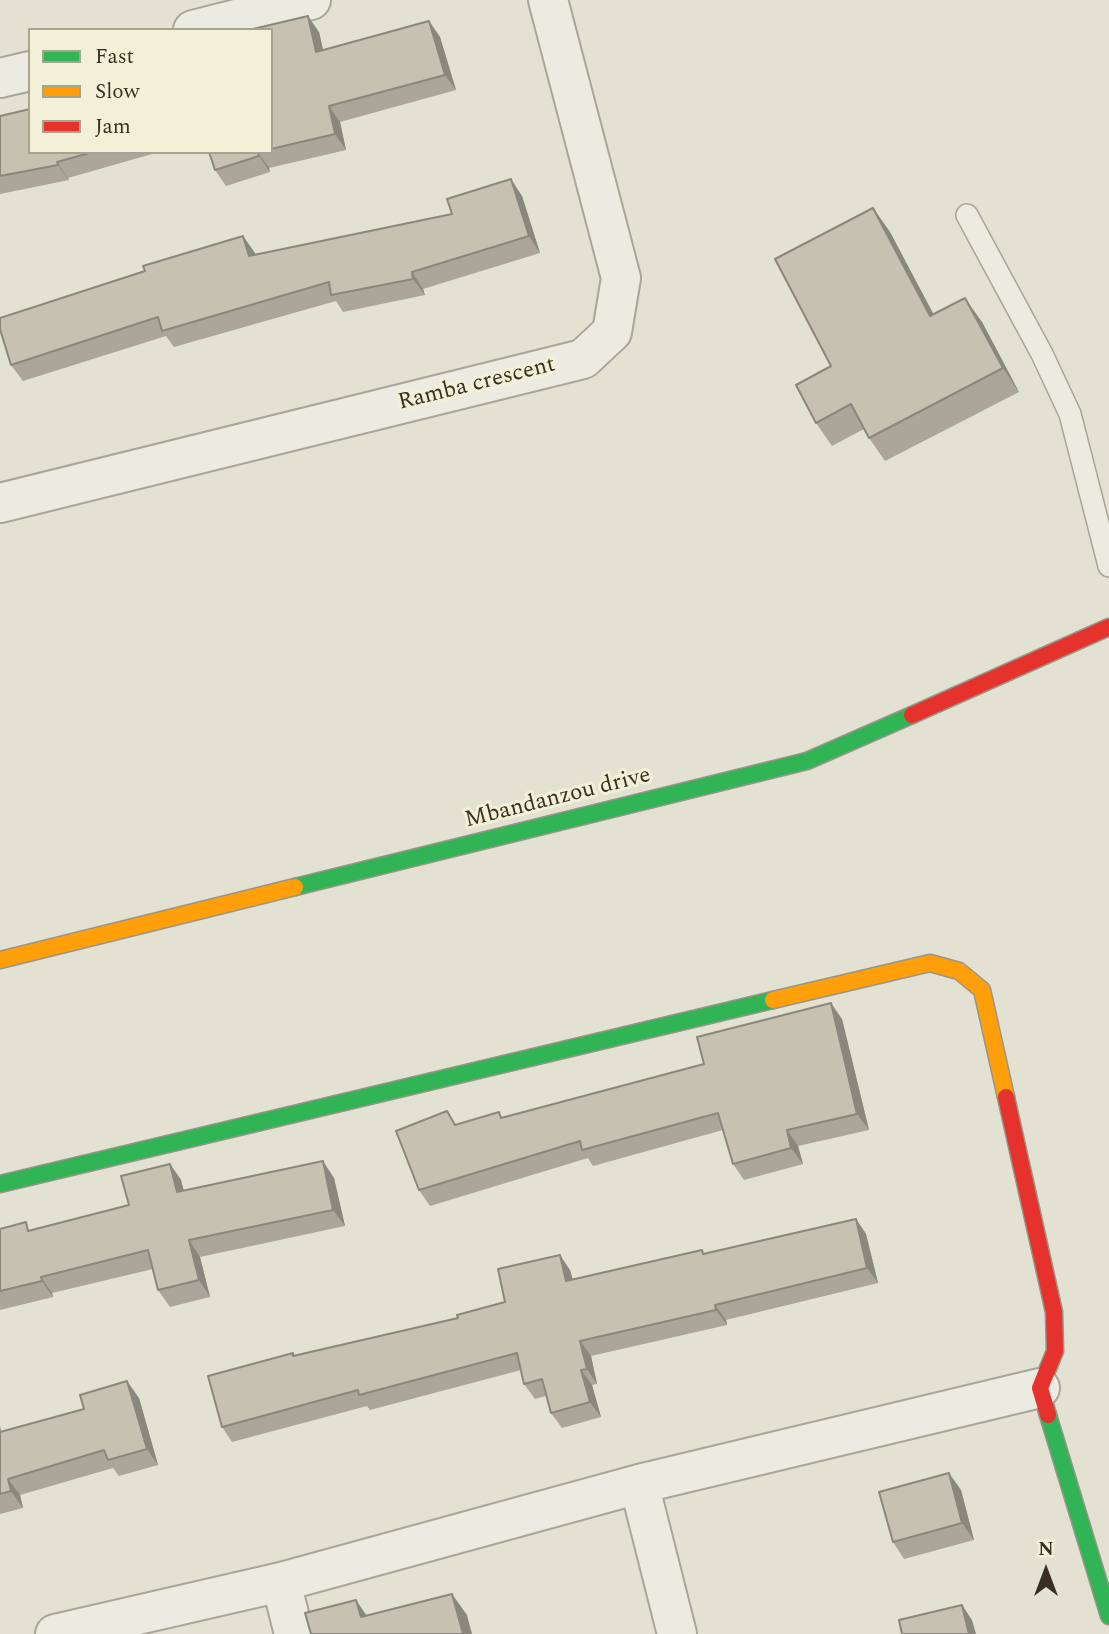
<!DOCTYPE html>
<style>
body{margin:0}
#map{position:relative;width:1109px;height:1634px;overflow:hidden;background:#e3e1d1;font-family:Spectral,serif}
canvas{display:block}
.legend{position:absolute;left:28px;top:28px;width:245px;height:126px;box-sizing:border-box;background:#f3f0d8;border:2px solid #a8a38f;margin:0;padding:9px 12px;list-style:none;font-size:21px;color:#373022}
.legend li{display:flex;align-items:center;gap:14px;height:35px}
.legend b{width:35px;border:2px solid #a8a38f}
.north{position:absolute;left:1011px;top:1536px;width:70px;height:70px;-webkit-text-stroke:5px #f3f0d8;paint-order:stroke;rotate:0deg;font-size:19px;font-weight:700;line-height:28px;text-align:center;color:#373022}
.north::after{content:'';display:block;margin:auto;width:24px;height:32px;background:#373022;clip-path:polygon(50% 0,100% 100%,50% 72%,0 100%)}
</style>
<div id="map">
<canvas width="1109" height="1634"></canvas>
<ul class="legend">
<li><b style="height:9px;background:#30b455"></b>Fast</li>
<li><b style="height:9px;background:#ff9f0a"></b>Slow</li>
<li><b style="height:9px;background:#e5322d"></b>Jam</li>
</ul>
<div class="north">N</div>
</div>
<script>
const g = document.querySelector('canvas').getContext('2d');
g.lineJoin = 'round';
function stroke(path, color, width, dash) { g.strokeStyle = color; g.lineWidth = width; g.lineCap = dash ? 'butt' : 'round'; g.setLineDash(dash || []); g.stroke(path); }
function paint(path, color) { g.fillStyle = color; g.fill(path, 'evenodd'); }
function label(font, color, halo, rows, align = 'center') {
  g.font = font + ' Spectral,serif'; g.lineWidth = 6; g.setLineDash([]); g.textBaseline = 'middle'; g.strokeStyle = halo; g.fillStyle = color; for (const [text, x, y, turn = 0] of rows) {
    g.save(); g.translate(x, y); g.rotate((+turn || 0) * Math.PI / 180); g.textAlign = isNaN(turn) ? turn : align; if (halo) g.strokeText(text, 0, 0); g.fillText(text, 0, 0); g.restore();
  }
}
const lane = new Path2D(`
 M967 215 1042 354 1070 414 1109 566`);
const street = new Path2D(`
 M193 30 311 0
 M0 78 30 71
 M0 503 583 359 612 332 621 278 548 0
 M639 1484 677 1634
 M281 1582 294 1634
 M55 1634 281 1582 639 1484 1040 1388`);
const fast = new Path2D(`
 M295 887 807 761 912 715
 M0 1184 773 1000
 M1048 1415 1109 1616`);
const slow = new Path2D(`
 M0 960 295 887
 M773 1000 930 963 959 971 982 990 1006 1097`);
const jam = new Path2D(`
 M912 715 1109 627
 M1006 1097 1054 1312 1055 1351 1040 1388 1048 1415`);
stroke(lane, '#a9a699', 24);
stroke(street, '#a9a699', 42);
stroke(fast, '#98958a', 19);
stroke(slow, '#98958a', 19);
stroke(jam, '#98958a', 19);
stroke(lane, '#ecebe1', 21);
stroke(street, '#ecebe1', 38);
stroke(fast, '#30b455', 16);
stroke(slow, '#ff9f0a', 16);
stroke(jam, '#e5322d', 16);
paint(new Path2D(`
 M429 21 440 37 456 90 340 122 346 150 269 168 270 172 226 186 215 170 209 152H271V30L319 32 323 50Z
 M0 116 30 152H159L68 178 69 180 0 194Z
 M522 196 540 253 423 289 425 295 343 312 336 301 174 347 166 336 23 381 11 365 145 271 243 236 256 255 452 214Z
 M873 208 890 232 934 315 982 322 1019 392 885 461 869 438 864 429 832 446 816 423Z
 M842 1019 869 1130 798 1146 803 1164 744 1180 733 1164 723 1130 593 1166 588 1158 430 1206 419 1190 447 1111 456 1125 503 1118 704 1064Z
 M170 1164 181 1180 184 1191 334 1178 345 1226 200 1257 210 1297 170 1307 158 1290 153 1269 52 1293 53 1297 0 1310V1229L32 1230 129 1205Z
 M856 1219 866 1234 878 1283 726 1320 727 1325 591 1356 597 1384 592 1385 601 1417 562 1428 551 1413 546 1396 535 1399 524 1384 521 1370 370 1410 367 1406 232 1442 222 1427 293 1353 295 1356 458 1318 505 1302 570 1270 573 1280 705 1254Z
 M139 1398 158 1465 119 1476 113 1468 20 1495 23 1508 0 1514V1426L2 1432Z
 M961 1490 974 1540 904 1559 893 1542Z`), '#aba699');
paint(new Path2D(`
 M308 16 319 32 327 68 316 52Z
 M429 21 440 37 456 90 445 75Z
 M329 106 340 122 346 150 335 134Z
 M258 153 269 168 270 172 259 156Z
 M57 162 68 178 69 180 58 165Z
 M511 179 522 196 540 253 529 236Z
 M873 208 890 232 947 340 930 316Z
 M243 236 255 253 261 273 249 256Z
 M412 272 423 289 425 295 413 279Z
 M965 298 982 322 1019 392 1003 368Z
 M831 1003 842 1019 869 1130 857 1114Z
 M787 1130 798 1146 803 1164 791 1148Z
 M323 1161 334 1178 345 1226 333 1210Z
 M170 1164 181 1180 188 1209 177 1192Z
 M856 1219 866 1234 878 1283 867 1268Z
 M189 1240 200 1257 210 1297 199 1280Z
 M560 1255 570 1270 577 1296 566 1281Z
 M41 1277 52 1293 53 1297 42 1281Z
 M715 1305 726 1320 727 1325 716 1310Z
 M580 1341 591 1356 597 1384 587 1369Z
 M581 1370 592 1385 601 1417 590 1402Z
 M127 1381 139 1398 158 1465 147 1449Z
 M949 1473 961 1490 974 1540 962 1523Z
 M8 1479 20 1495 23 1508 11 1491Z
 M452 1594 467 1615 472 1634H463Z
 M356 1600 371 1622 361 1617Z
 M962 1605 972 1620 976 1634H969Z`), '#8b877d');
const building = new Path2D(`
 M308 16 316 52 429 21 445 75 329 106 335 134 271 149V30H253V29Z
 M30 109V152H93L57 162 58 165 0 176V116Z
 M209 152H259L258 153 259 156 215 170Z
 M511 179 529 236 412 272 413 279 331 295 329 282 162 331 158 317 11 365 0 329V318L145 271 143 266 243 236 249 256 452 214 447 199Z
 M873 208 930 316 965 298 1003 368 869 438 851 404 816 423 796 385 831 366 775 259Z
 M831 1003 857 1114 787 1130 791 1148 733 1164 718 1113 582 1150 580 1141 419 1190 396 1131 447 1111 455 1125 499 1112 501 1118 704 1064 697 1037Z
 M323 1161 333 1210 189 1240 199 1280 158 1290 148 1250 41 1277 42 1281 0 1291V1229L26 1222 28 1231 129 1205 121 1176 170 1164 177 1192Z
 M856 1219 867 1268 715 1305 716 1310 580 1341 587 1369 581 1370 590 1402 551 1413 542 1379 524 1384 517 1353 359 1395 358 1390 222 1427 208 1376 293 1353V1356L458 1318 457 1315 505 1302 498 1269 560 1255 566 1281 702 1250 703 1254Z
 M127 1381 147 1449 108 1460 104 1450 8 1479 11 1491 0 1494V1432L84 1409 80 1395Z
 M949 1473 962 1523 893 1542 879 1492Z
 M452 1594 463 1634H311L305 1613 356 1600 361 1617Z
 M962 1605 969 1634H902L899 1620Z`);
paint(building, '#c7c1b2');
stroke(building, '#8b877d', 2);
label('23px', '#373022', '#f3f0d8', [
 ["Ramba crescent",477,385,-14],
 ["Mbandanzou drive",558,799,-14]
]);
</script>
